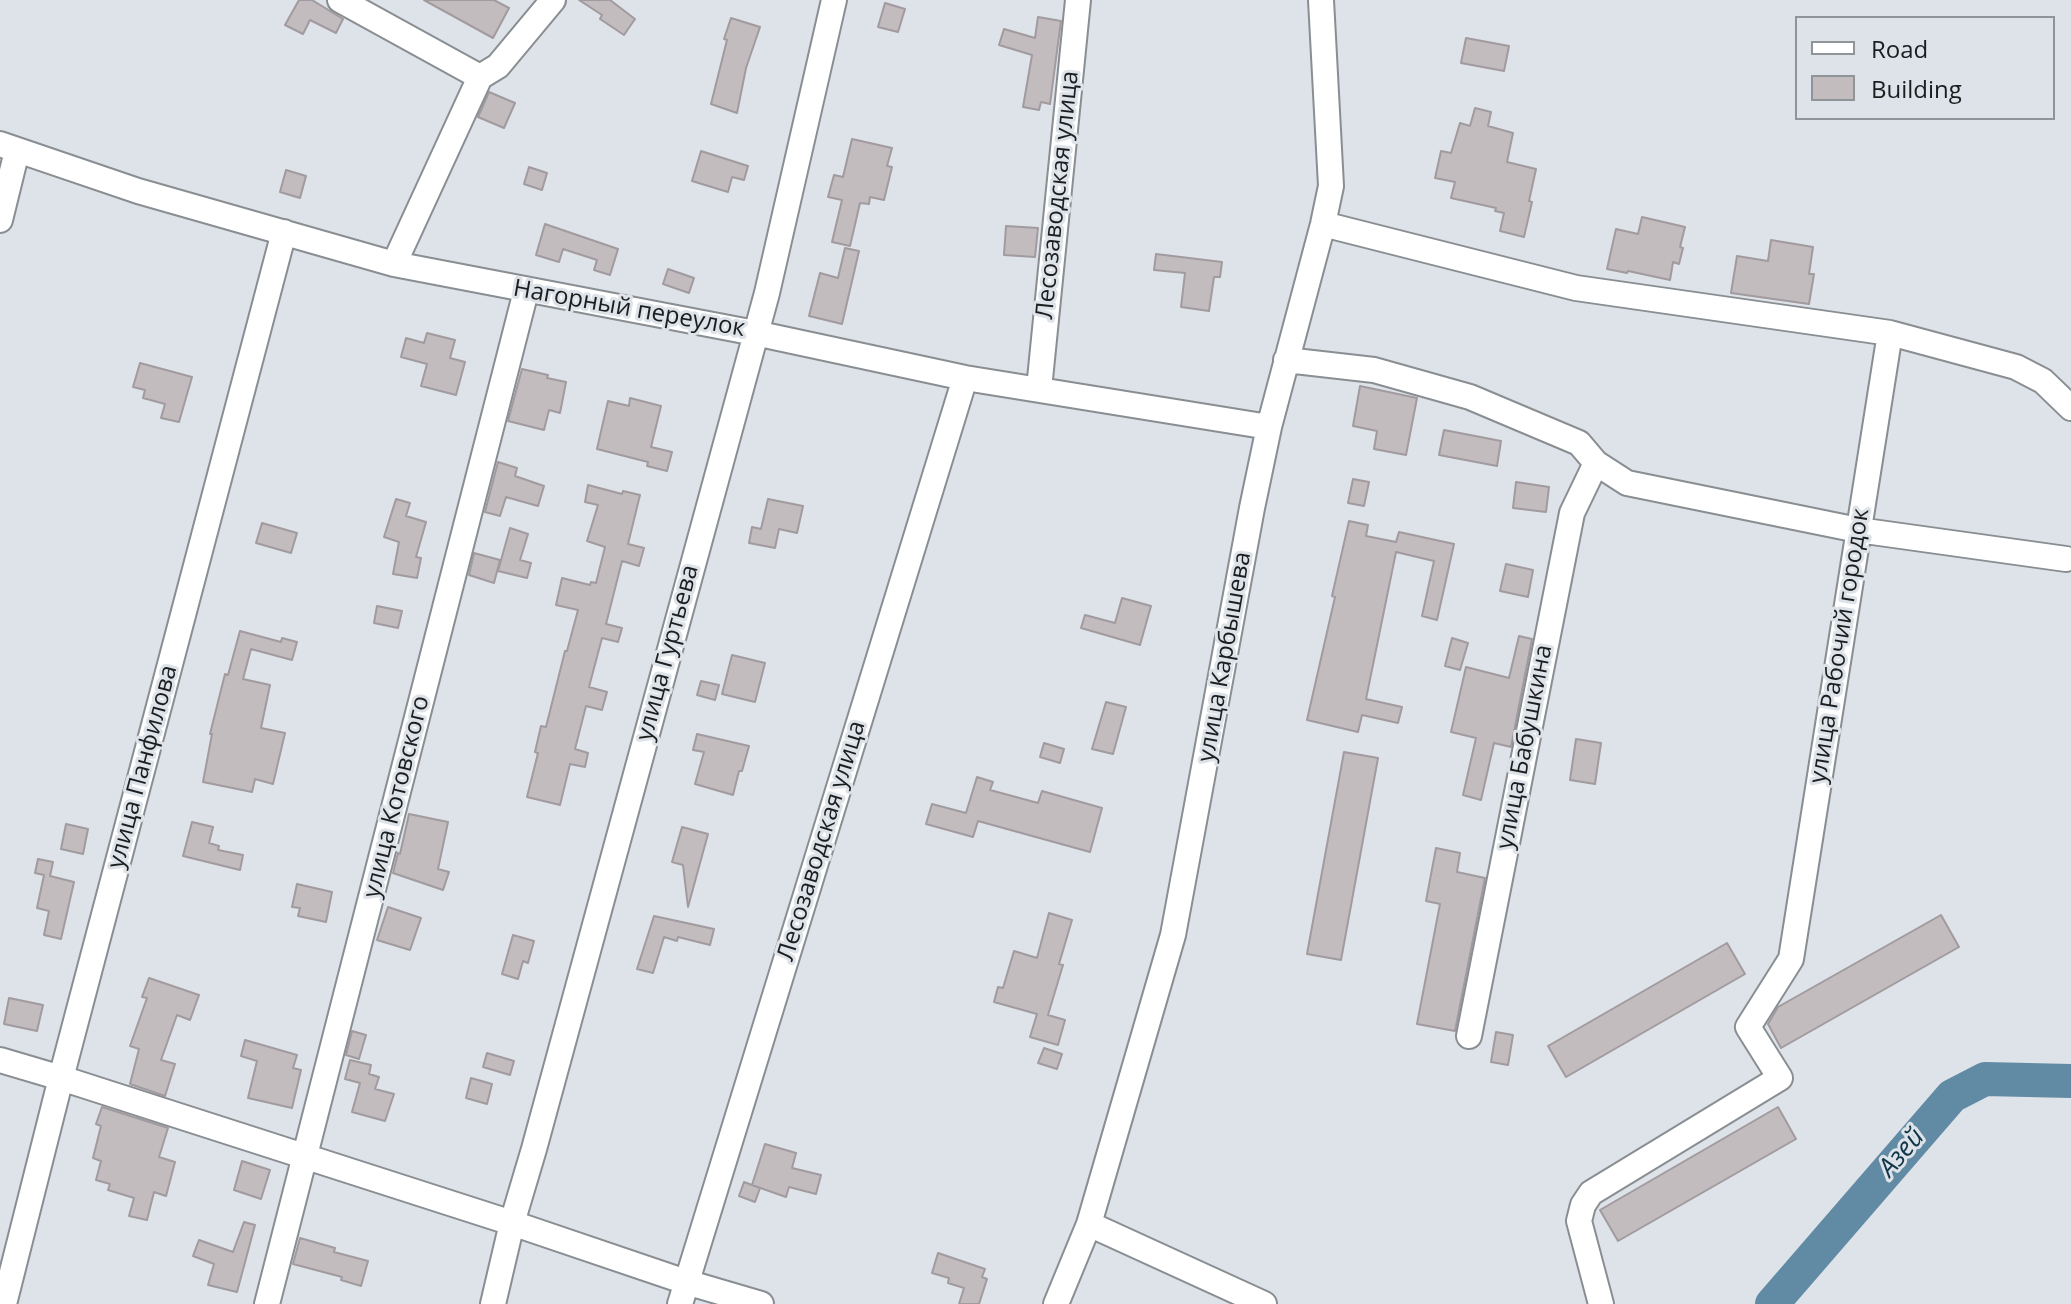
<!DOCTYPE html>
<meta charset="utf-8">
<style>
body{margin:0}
#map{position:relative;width:2071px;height:1304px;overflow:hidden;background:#dde3e8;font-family:"Open Sans",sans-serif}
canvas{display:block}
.legend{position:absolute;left:1795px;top:16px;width:260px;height:104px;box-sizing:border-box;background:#dde3e8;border:2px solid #8f9498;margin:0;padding:10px 14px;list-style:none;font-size:24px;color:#1b1d1f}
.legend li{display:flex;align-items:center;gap:16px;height:40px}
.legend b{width:40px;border:2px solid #8f9498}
</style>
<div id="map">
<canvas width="2071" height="1304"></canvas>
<ul class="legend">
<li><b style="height:10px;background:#fff"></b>Road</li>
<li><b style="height:22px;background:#c2bcbf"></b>Building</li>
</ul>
</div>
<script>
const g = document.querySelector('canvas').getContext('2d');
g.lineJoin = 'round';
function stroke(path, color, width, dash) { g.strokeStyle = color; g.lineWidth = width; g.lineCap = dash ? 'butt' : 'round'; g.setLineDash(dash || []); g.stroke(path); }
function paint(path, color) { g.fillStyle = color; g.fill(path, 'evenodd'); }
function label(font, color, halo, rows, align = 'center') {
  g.font = font + ' "Open Sans",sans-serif'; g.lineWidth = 6; g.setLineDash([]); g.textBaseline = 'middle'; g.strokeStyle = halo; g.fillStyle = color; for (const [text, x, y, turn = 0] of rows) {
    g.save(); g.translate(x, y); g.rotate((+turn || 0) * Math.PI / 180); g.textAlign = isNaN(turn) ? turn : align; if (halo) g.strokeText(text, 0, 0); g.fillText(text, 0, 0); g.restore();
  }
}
stroke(new Path2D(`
 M1772 1304 1952 1096 1985 1079 2071 1081`), '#618aa5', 34);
const building = new Path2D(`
 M299 0H312L343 19 336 33 310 20 303 34 285 25Z
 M424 0H494L509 8 493 38Z
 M579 0H610L635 19 624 35 600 19 602 15Z
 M885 3 905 9 898 32 878 27Z
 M1038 17 1061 21 1050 104 1041 102 1039 110 1023 107 1032 55 999 45 1004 29 1035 38Z
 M731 18 760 27 746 68 737 113 711 104 727 40 724 39Z
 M1466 38 1509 46 1504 71 1461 63Z
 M489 92 515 103 504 128 478 117Z
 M1475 108 1491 112 1488 126 1513 133 1507 162 1536 169 1529 201 1532 202 1524 237 1500 231 1504 213 1495 211 1496 208 1451 198 1455 182 1435 178 1441 151 1451 153 1460 123 1470 126Z
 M852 139 892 148 887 166 892 167 884 200 870 197 869 204 860 203 850 246 832 242 842 200 828 197 834 175 843 177Z
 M701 151 748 166 744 180 732 177 728 192 692 181Z
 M529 167 547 173 542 190 524 184Z
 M286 170 306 176 300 198 280 192Z
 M1642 217 1685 227 1680 247 1683 248 1679 264 1673 262 1670 280 1628 271 1627 273 1607 269 1616 229 1638 234Z
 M545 224 618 249 610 275 594 270 597 260 563 249 559 262 536 255Z
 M1006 226 1038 228 1035 257 1004 255Z
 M1771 240 1813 247 1809 274H1814L1809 304 1731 293 1737 256 1768 261Z
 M845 248 859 251 842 324 809 316 820 273 838 278Z
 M1156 254 1222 262 1220 277H1214L1209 311 1181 307 1185 273 1154 270Z
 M668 269 694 278 689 293 663 284Z
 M427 333 455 340 450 358 465 362 456 395 421 386 427 364 401 357 406 338 424 343Z
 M140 363 192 377 179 422 161 418 165 404 143 398 145 390 133 387Z
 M522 369 548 375 547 378 566 382 560 413 549 410 544 430 508 421Z
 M1360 386 1417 398 1406 455 1374 449 1377 431 1353 426Z
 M630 398 661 406 651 447 672 452 667 471 647 466 648 462 597 449 608 401 629 406Z
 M1444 430 1501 441 1497 466 1439 455Z
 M498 462 517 468 515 476 544 486 538 506 506 497 500 516 485 512Z
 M1353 479 1369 482 1364 506 1348 503Z
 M1516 482 1549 487 1546 512 1513 508Z
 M588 485 622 494 623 491 640 495 628 544 644 548 639 566 622 561 606 624 622 628 618 642 602 638 589 687 607 692 602 710 586 706 575 749 588 753 585 767 570 764 560 805 527 797 538 753 535 752 541 726 546 727 565 651H567L578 610 556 605 562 578 590 585 591 582 596 583 605 547 587 541 598 505 585 502Z
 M396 499 410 503 406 516 426 522 416 557 421 558 417 578 393 574 399 542 384 537Z
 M768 499 803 506 797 533 779 529 775 548 749 543 752 527 761 529Z
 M1349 521 1368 525 1366 536 1396 542 1399 532 1454 544 1437 620 1422 616 1434 561 1396 552 1366 699 1402 707 1398 723 1362 715 1358 732 1307 720 1335 597 1332 596Z
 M262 523 297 533 291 553 256 543Z
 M510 528 528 534 520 560 531 563 527 578 498 571Z
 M474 553 500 560 494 583 469 575Z
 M1506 564 1533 570 1528 597 1500 591Z
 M1122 598 1151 606 1140 645 1081 628 1085 615 1115 623Z
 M377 606 402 611 398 628 374 623Z
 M240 631 281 642 282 638 297 642 292 660 251 649 243 679 270 685 261 728 285 733 273 784 255 779 252 792 203 782 212 734H210L225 674 228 675Z
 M1519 636 1532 639 1511 747 1494 743 1481 800 1463 795 1476 738 1451 732 1466 667 1509 678Z
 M1452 638 1468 643 1460 670 1445 666Z
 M732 655 765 663 755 702 722 694Z
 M701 681 719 685 715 700 697 695Z
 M1106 702 1126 707 1113 754 1092 749Z
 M697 734 749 746 742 771H739L733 795 695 784 704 752 693 750Z
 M1576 739 1601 743 1595 784 1570 780Z
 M1044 743 1064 749 1060 763 1040 757Z
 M1344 752 1378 758 1341 960 1307 954Z
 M977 777 993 782 990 790 1038 803 1042 791 1102 808 1090 852 978 821 973 837 926 824 932 804 966 813Z
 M409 814 448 822 438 869 449 872 443 890 393 873 398 853 400 854Z
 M192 822 213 827 209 843 219 846 218 850 243 855 240 870 183 856Z
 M66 824 88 829 83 854 61 849Z
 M682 827 708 834 688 907 683 865 672 862Z
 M1436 848 1460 853 1457 872 1485 878 1455 1031 1417 1024 1440 904 1426 901Z
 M38 859 53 862 50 876 74 882 61 939 44 935 49 911 37 908 44 875 35 873Z
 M297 884 332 892 326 922 298 916 300 908 292 907Z
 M388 907 421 918 410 950 377 940Z
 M1049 913 1072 920 1059 964 1063 965 1048 1015 1065 1020 1058 1045 1030 1037 1037 1014 994 1002 998 987 1003 988 1014 951 1037 958Z
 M1941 915 1959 947 1781 1048 1768 1024 1778 1007Z
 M654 916 714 929 710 945 678 937 677 941 664 937 653 973 637 969Z
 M513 935 534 941 528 963 523 961 518 979 502 974Z
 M1727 943 1745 974 1566 1077 1548 1046Z
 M149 978 199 995 190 1020 177 1015 161 1060 175 1064 165 1096 130 1084 139 1049 130 1046 147 998 142 997Z
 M9 998 43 1005 37 1031 4 1024Z
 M352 1031 366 1035 359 1059 346 1055Z
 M1496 1032 1513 1035 1508 1065 1491 1062Z
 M245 1040 297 1055 293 1068 301 1070 292 1108 248 1098 257 1061 241 1056Z
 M1044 1048 1062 1054 1057 1069 1038 1063Z
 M487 1053 514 1061 510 1075 483 1067Z
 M350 1060 371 1065 369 1074 379 1077 375 1089 394 1094 385 1121 352 1112 360 1083 345 1079Z
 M471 1078 492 1084 487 1104 466 1098Z
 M102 1107 168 1128 159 1157 175 1162 166 1196 154 1192 147 1220 129 1216 134 1198 108 1190 110 1184 96 1180 101 1161 93 1158 101 1126 96 1124Z
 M1778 1107 1796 1139 1618 1241 1600 1210Z
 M765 1144 796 1153 792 1168 821 1175 816 1194 789 1187 786 1197 752 1185Z
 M242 1161 270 1170 261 1199 234 1190Z
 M744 1182 760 1188 755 1202 739 1196Z
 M244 1222 255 1225 237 1292 208 1285 214 1264 193 1256 199 1240 233 1252Z
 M300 1238 335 1248 334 1252 368 1261 361 1286 341 1280 342 1277 293 1264Z
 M938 1253 985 1269 982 1277 987 1279 979 1304H959L964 1288 948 1283 949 1278 932 1273Z`);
paint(building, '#c2bcbf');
stroke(building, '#a19a9e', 2);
const minor = new Path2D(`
 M340 0 480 77
 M0 144 138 191 394 264 755 333 965 378 1269 427
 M0 220 17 151
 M1323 224 1576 288 1890 333 2016 367 2043 381 2071 408
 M394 264 480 77 498 66 553 0
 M1286 360 1374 370 1470 397 1579 443 1596 463 1627 483 1858 530 2066 559
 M1039 389 1078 0
 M1469 1036 1572 513 1596 463
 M0 1060 61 1078 512 1223 686 1282 761 1304
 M1089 1224 1264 1304
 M4 1304 61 1078 284 232
 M267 1304 526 291
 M493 1304 512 1223 534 1149 767 293 834 0
 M680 1304 965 378
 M1056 1304 1089 1224 1173 935 1252 508 1269 427 1323 224 1331 186 1321 0
 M1601 1304 1579 1221 1583 1205 1591 1193 1780 1078 1748 1027 1791 959 1890 333`);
stroke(minor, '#898e93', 28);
stroke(minor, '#fff', 24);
label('24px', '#1b1d1f', '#dde3e8', [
 ["Лесозаводская улица",1058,195,-84],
 ["Нагорный переулок",629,309,10],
 ["улица Рабочий городок",1840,646,-81],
 ["улица Гуртьева",668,653,-75],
 ["улица Карбышева",1225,657,-80],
 ["улица Бабушкина",1525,747,-79],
 ["улица Панфилова",143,767,-75],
 ["улица Котовского",397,797,-76],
 ["Лесозаводская улица",822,841,-73]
]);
label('italic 26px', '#103448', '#dde3e8', [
 ["Азей",1902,1153,-49]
]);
</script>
